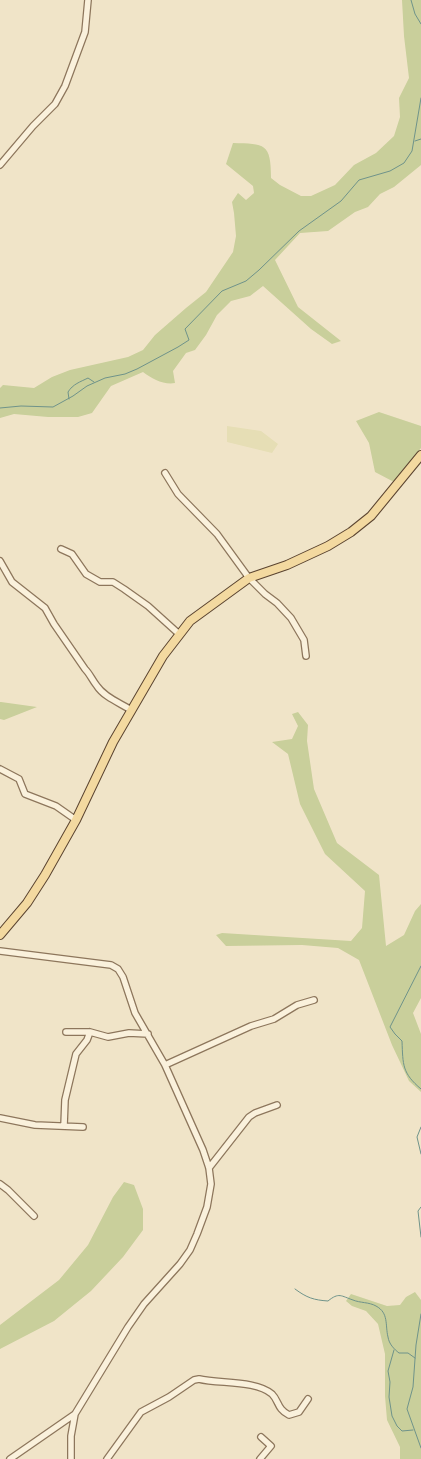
<!DOCTYPE html>
<style>
body{margin:0}
canvas{display:block;background:#f0e4c8}
</style>
<canvas width="421" height="1459"></canvas>
<script>
const g = document.querySelector('canvas').getContext('2d');
g.lineJoin = 'round';
function paint(path, color) { g.fillStyle = color; g.fill(path, 'evenodd'); }
function stroke(path, color, width, dash) { g.strokeStyle = color; g.lineWidth = width; g.lineCap = dash ? 'butt' : 'round'; g.setLineDash(dash || []); g.stroke(path); }
paint(new Path2D(`
 M227 426 261 431 278 444 272 453 227 442Z`), '#e6deb5');
paint(new Path2D(`
 M402 0H421V165L394 187 380 194 368 207 355 212 328 231 300 233 275 260 298 307 341 341 332 344 311 329 263 286 250 296 231 301 217 315 206 335 195 350 186 353 173 371 175 383C164 385 152 379 143 372L111 386 92 413 78 417H48L14 414 0 418V388L3 385 34 388 52 377 70 370 128 357 143 350 155 335 186 308 206 292 233 252 236 236 234 213 232 202 238 193 246 200 254 193 253 186 226 164 233 143C265 144 271 143 271 178L280 185 301 196H311L335 185 354 165 376 153 394 136 400 117 399 98 409 78 404 36Z
 M379 412 421 426V448L394 482 375 472 369 443 356 421Z
 M0 702H1L37 707 4 720 0 719Z
 M298 712 308 725 307 741 314 789 337 843 379 875 386 946 404 935 415 911 421 904V998L413 1013 421 1034V1092L409 1081 392 1045 359 960 338 948 302 945 226 946 216 935 222 933 351 941 362 928 365 891 325 854 300 804 288 754 272 742 292 739 298 726 292 714Z
 M124 1182 134 1185 143 1209V1230L123 1257 91 1291 54 1321 0 1349V1325L59 1280 88 1245 113 1197Z
 M415 1292 421 1300V1459H400V1447L387 1420 385 1396V1354L378 1324 366 1311 352 1306 346 1301 351 1294 387 1306 400 1305 406 1297Z`), '#c9cf9b');
stroke(new Path2D(`
 M411 0 415 14 421 24
 M415 141 421 139
 M69 399 68 392C73 384 80 382 88 378L94 382
 M0 408 21 406 53 407 73 396 87 386 105 378 125 374 137 369 178 347 189 340 185 329 222 291 246 281 259 270 299 231 341 201 359 180 390 171 404 163 412 151 421 98
 M421 966 390 1027 395 1034 402 1041C403 1065 402 1073 421 1089
 M421 1127 417 1137 421 1154
 M421 1207 418 1211 421 1237
 M295 1289C307 1298 314 1300 328 1301 339 1292 341 1296 353 1300 360 1303 369 1302 376 1306 389 1313 385 1325 388 1337 389 1344 394 1349 399 1353H408L415 1358
 M421 1314 416 1345 413 1387 407 1409 421 1448
 M394 1350 388 1371 390 1382 389 1397 392 1416 397 1426 402 1431 413 1430`), '#6f938a', 1);
const minor = new Path2D(`
 M0 165 33 126 55 104 65 86 85 32 88 0
 M165 473 178 494 217 534 249 578 265 594 277 603 291 618 304 640 306 656
 M61 549 72 554 86 574 100 582H113L124 589 148 606 179 634
 M0 561 12 582 45 608 54 624 85 669C90 674 92 680 97 686 104 697 120 703 131 710
 M0 769 19 779 25 794 56 806 76 820
 M0 951 111 965 118 969 123 977 135 1013 165 1065 203 1150 209 1168 211 1184 207 1207 197 1234 190 1250 180 1264 144 1304 128 1327 75 1414 71 1436V1459
 M66 1032H90L108 1037 129 1033 148 1034
 M165 1065 251 1026 274 1019 297 1005 314 1000
 M0 1118 35 1125 83 1127
 M64 1126 65 1100 76 1054 87 1040 90 1032
 M209 1168 249 1117 255 1113 277 1105
 M0 1184 8 1190 34 1216
 M10 1459 75 1414
 M107 1459 141 1412 169 1397 194 1380 199 1379C219 1384 256 1380 272 1394 279 1401 277 1409 289 1415L299 1412 308 1399
 M260 1459 271 1446 261 1437`);
const major = new Path2D(`
 M0 935 27 903 45 875 76 820 113 742 163 656 190 621 249 578 287 565 328 546 351 532 371 516 421 455`);
stroke(minor, '#8d765c', 8);
stroke(major, '#5b4430', 10);
stroke(minor, '#faf1dc', 5.5);
stroke(major, '#f3d9a0', 8);
</script>
